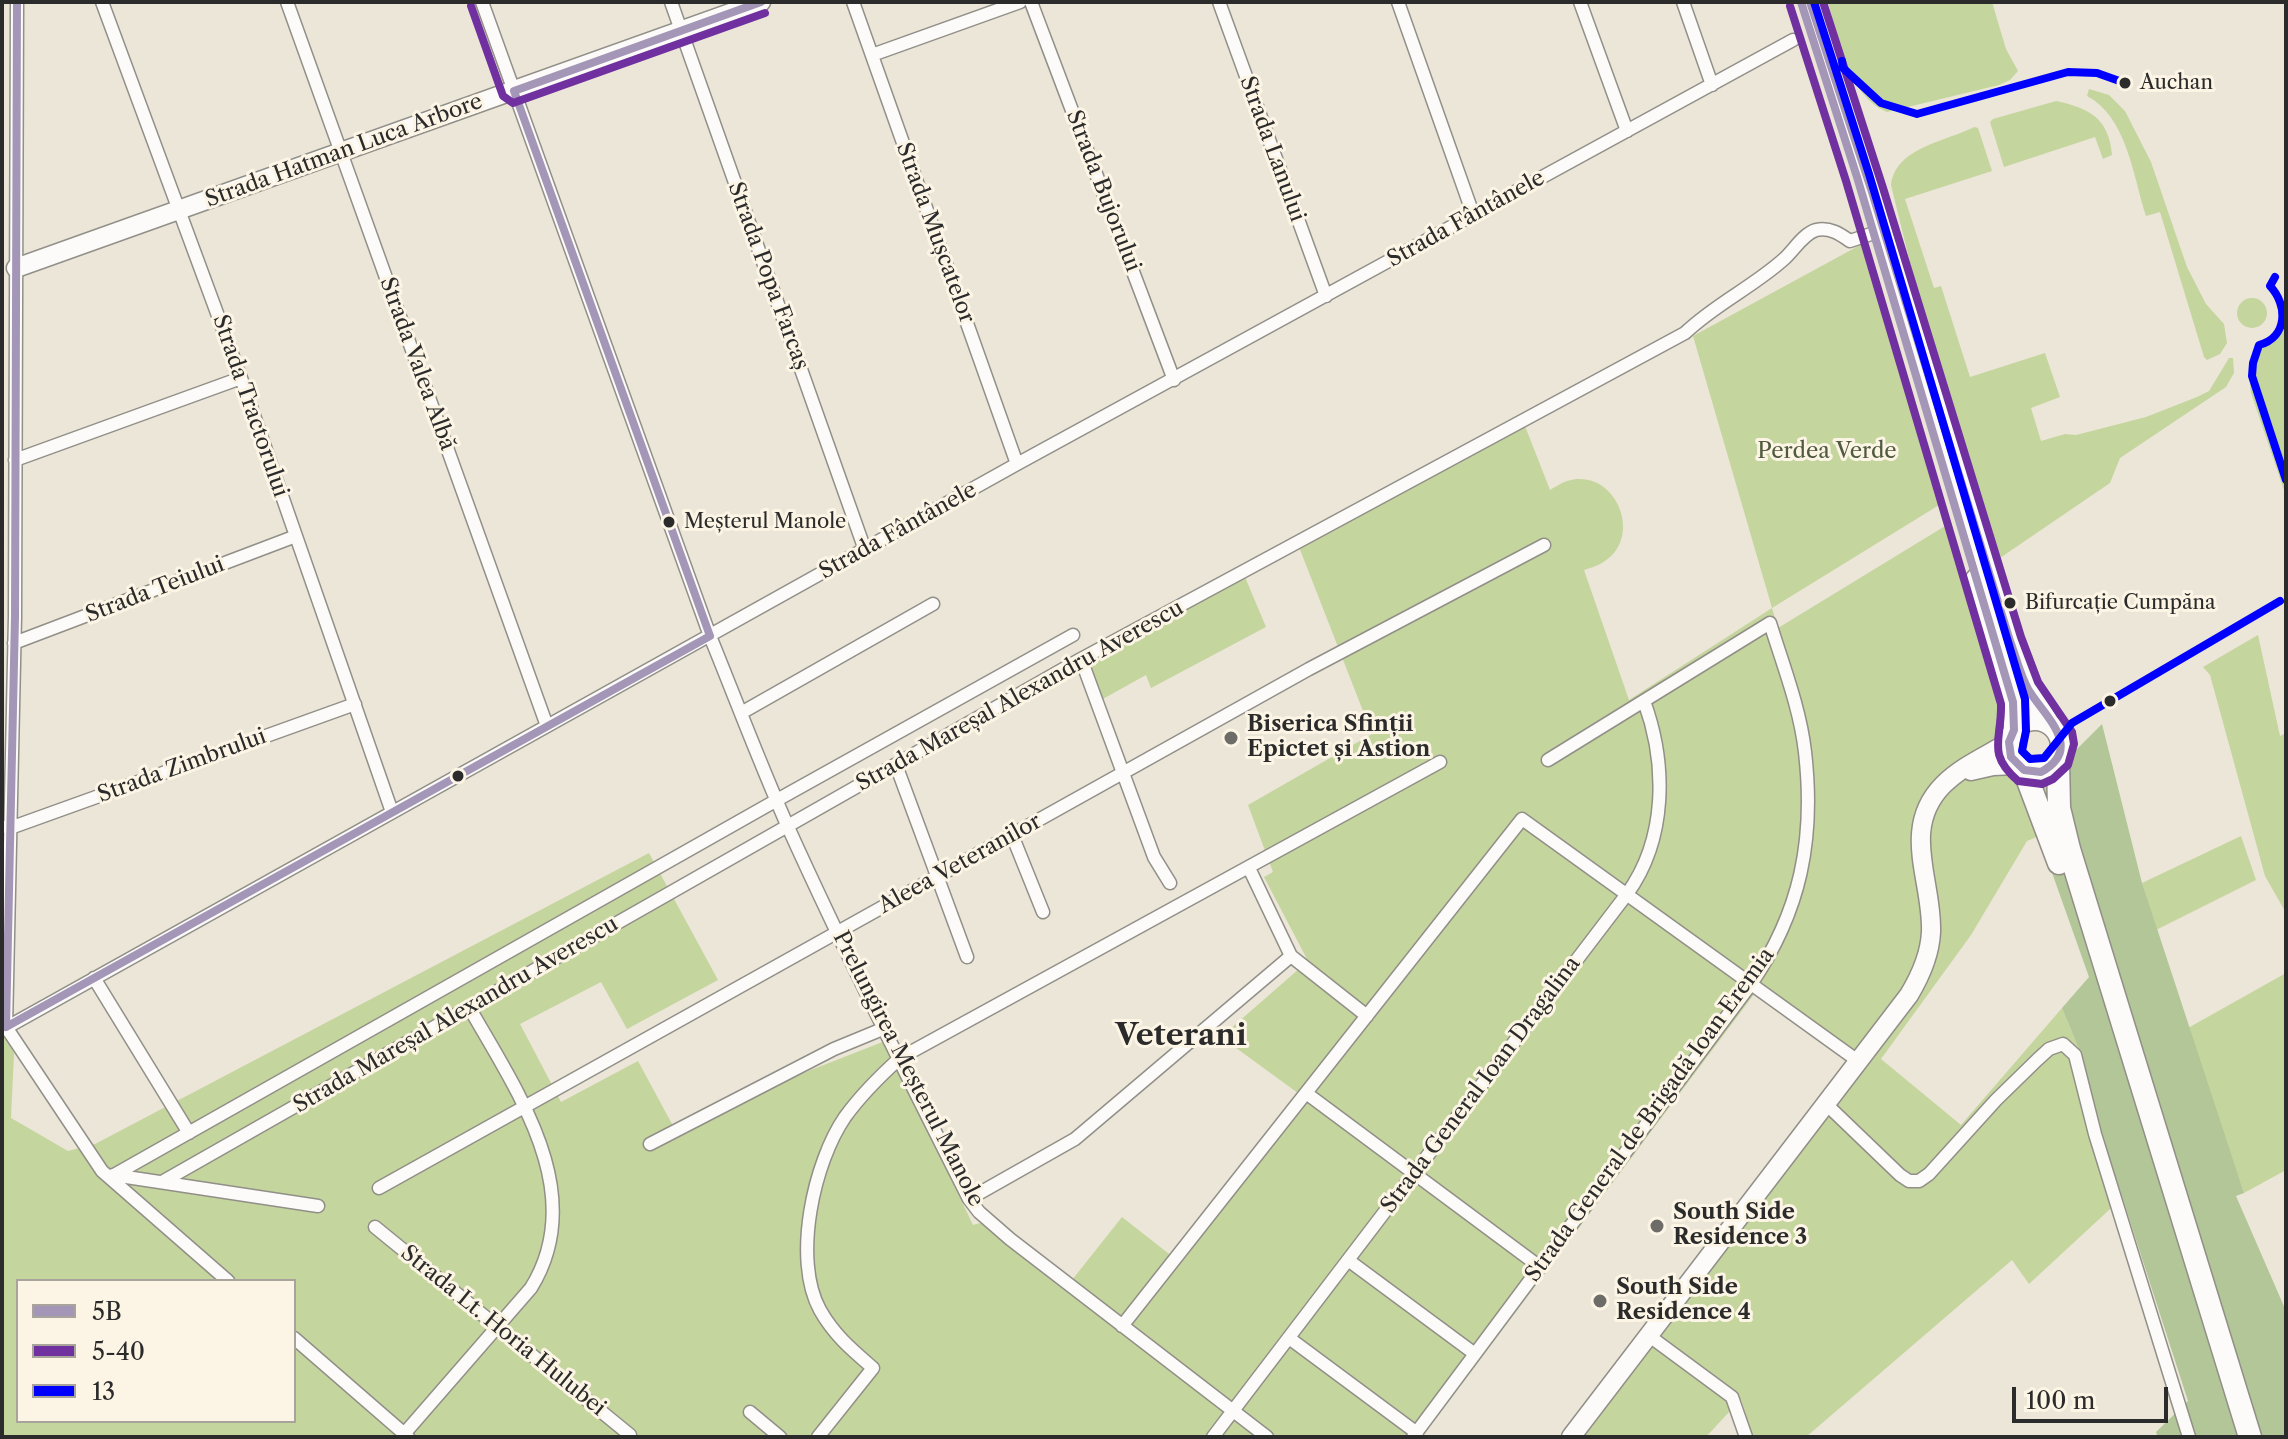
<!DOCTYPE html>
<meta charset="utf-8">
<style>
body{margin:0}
#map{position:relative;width:2288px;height:1439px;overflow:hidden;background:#ebe6d8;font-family:"Libre Caslon Text",serif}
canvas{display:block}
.frame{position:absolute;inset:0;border:4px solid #2b2b2b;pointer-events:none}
.legend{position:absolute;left:16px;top:1279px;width:280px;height:144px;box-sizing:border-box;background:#fcf5e5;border:2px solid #a8a49b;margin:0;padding:10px 14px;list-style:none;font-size:24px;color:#2b2b2b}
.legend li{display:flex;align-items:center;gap:16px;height:40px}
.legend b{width:40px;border:2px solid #a8a49b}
.scale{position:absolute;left:2012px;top:1387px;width:156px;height:36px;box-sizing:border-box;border:4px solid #2b2b2b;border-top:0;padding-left:10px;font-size:24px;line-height:28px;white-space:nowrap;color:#2b2b2b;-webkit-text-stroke:6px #fcf5e5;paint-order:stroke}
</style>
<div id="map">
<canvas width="2288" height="1439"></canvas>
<div class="frame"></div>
<ul class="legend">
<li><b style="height:10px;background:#a496b7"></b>5B</li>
<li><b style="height:10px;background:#7030a0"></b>5-40</li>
<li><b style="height:10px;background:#00f"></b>13</li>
</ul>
<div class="scale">100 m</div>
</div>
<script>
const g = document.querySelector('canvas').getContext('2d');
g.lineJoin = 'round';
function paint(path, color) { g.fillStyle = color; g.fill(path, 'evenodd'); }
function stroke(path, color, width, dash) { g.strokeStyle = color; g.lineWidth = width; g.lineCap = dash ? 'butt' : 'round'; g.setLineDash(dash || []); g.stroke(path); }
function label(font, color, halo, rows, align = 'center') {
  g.font = font + ' "Libre Caslon Text",serif'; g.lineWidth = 6; g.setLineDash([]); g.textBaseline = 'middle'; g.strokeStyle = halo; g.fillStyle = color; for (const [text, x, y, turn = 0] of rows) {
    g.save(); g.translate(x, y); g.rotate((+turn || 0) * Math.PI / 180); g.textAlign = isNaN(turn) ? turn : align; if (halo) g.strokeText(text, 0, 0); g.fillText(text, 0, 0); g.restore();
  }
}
paint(new Path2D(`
 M1828 2H1992L2006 49 2018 71 2010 80 1999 85 1887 112C1848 96 1838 39 1828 2Z
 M2089 89 2109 95 2125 111 2151 162 2187 267 2206 304 2224 324 2227 343 2220 354 2207 360 2204 357 2160 212 2146 216C2133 176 2127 117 2087 96Z
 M2056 101C2089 108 2109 118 2112 155L2103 159 2095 137 2004 167 1990 122 1993 119Z
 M1974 127 1978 128 1992 171 1905 199 1934 288 1941 286 1970 377 2045 353 2060 397 2031 408 2041 441 2065 434 2076 435 2146 417 2197 397 2209 391 2229 358H2233L2234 373 2226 387 2120 458 2110 483 1997 560 2007 589 2004 590 1939 381 1891 185C1896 147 1945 142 1974 127Z
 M1862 244 1944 502 1772 608 1778 628 1950 523 2005 710 2004 736 2013 783 2040 782 2061 765 2039 836 2027 841 1971 935 1881 1059 1961 1125 2062 1008 2080 1052 2122 1198 2029 1284 2012 1260 1806 1437H1753L1741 1399 1706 1437H1562L1852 1057 1755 993 1422 1437 2 1435V1034H6L14 1053 11 1118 68 1151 95 1144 649 853 718 980 627 1029 601 982 520 1024 561 1102 638 1061 679 1137 788 1079 885 1041 973 1225 995 1219 1072 1280 1122 1217 1173 1257 1302 1096 1221 1037 1308 961 1264 877 1273 872 1248 805 1372 734 1299 547 1525 426 1550 490C1555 487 1561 483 1567 481 1615 466 1646 538 1602 563 1597 566 1590 568 1584 570L1629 700 1772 608 1693 336ZM18 1281H294V1421H18Z
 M2237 313a15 15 0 1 1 30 0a15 15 0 1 1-30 0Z
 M2286 321V496L2251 393C2247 348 2260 352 2286 321Z
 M1245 577 1266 627 1151 688 1146 675 1101 700 1089 661Z
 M2258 635 2280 736 2286 733V913L2265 876 2210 675 2203 667Z
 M2241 836 2256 880 2156 930 2142 883Z
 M2286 973V1170L2244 1193 2188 1028Z`), '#c5d59e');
paint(new Path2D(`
 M2102 724 2142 883 2244 1193 2236 1196 2286 1311V1437H2158L2156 1432 2188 1401 2110 1159 2080 1052 2062 1008 2089 977 2039 836 2061 765Z`), '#b2c697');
const street = new Path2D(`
 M102 2 241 378 392 812
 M287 2 547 726
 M482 2 710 636C736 700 760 764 788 827 845 953 907 1076 969 1199L979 1212 1010 1239 1267 1437
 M671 2 865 550
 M853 2 1017 464
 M1031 2 1174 380
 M1219 2 1326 296
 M1398 2 1473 214
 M1580 2 1627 131
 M1683 2 1712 85
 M872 55 1020 2
 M15 460 241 378
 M14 643 296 536
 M1081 659 1154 857 1170 883
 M741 713 933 604
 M896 765 967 957
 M3 827 10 828 355 704
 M1012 835 1043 912
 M1249 868 1291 956 1367 1016
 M94 978 189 1133
 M6 1027 15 617 17 2
 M6 1027 102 1171 228 1281
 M2 1030 1017 464 1793 40
 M1306 1093 1540 1267
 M1825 1103 1900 1175 1909 1181H1919L1929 1174 1996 1100 2037 1060 2049 1049 2063 1044 2075 1055 2095 1134 2189 1437
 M650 1144 834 1049 885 1028
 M113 1175 318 1206
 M114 1175 777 800 1073 635
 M162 1182 1081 659 1685 333C1715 304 1753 287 1784 259 1794 250 1803 234 1816 230 1830 227 1840 234 1850 241L1874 233
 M379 1188 1309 669 1544 545
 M969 1199 1075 1139 1291 956
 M375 1227 630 1435
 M1348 1260 1475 1354
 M1122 1326 1522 819 1858 1061
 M1648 1335 1732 1397 1746 1437
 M294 1338 408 1437
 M1289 1338 1417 1433
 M750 1412 780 1437
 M404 1434 531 1288C590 1193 516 1090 469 1007
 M818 1437 873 1368C852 1350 834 1335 820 1310 792 1259 814 1162 845 1117 861 1095 880 1076 900 1058L1440 762
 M1213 1437 1627 894C1667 839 1667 764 1644 701
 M1413 1437 1751 984C1801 911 1815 839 1805 752 1800 708 1783 665 1770 623L1548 760`);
const secondary = new Path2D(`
 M16 268 761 2
 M1971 771 1993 766 2017 765
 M1571 1437 1909 995C1921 975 1930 955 1931 932 1933 881 1900 829 1943 785 1962 766 1986 756 2009 742`);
const primary = new Path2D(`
 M1810 2 1872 192 2010 641 2027 687 2048 722
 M1976 579 2013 702 2014 730
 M2009 746a26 26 0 1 1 52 0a26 26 0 1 1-52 0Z`);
const highway = new Path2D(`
 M2058 760 2059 808 2069 849 2250 1437
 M2024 770 2059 863`);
stroke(street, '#918f88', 15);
stroke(secondary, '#918f88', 21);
stroke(primary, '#918f88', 23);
stroke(highway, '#918f88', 25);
stroke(street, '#fcfbf9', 12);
stroke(secondary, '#fcfbf9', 18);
stroke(primary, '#fcfbf9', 20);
stroke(highway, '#fcfbf9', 22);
stroke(new Path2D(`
 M1801 2 1857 177 2013 702 2014 730 2009 742 2011 757 2024 770 2041 772C2085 748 2044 716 2028 689 2020 674 2016 657 2010 641L1872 192 1810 2
 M514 91 710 636
 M514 91 761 2
 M6 1027 15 617 17 2
 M6 1027 710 636`), '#a496b7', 8);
stroke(new Path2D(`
 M471 6 503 96 513 103 765 13
 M1790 6 1846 181 2001 704C2002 740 1986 753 2018 781L2042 784 2053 779 2068 765 2074 744 2072 732 2038 682 2021 637 1883 188 1823 2`), '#7030a0', 8);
stroke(new Path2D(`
 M1814 2 1869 174 2025 699 2026 731 2022 751 2030 759 2044 758 2072 723 2280 601
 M1842 61 1843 68 1881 103 1917 114 2068 72 2097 73 2125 83
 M2275 277 2270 286C2288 305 2288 337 2259 345L2253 363 2252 376 2286 480`), '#00f', 8);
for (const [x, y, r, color] of [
 [2125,83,7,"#2b2b2b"],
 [669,522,7,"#2b2b2b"],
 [2010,603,7,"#2b2b2b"],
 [2110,701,7,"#2b2b2b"],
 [1231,738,8,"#6e6c68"],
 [458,776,7,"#2b2b2b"],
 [1657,1226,8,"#6e6c68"],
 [1600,1301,8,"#6e6c68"]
]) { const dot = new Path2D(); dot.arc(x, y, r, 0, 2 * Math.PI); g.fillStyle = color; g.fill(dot); stroke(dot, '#fcf5e5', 3); }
label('20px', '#2b2b2b', '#fcf5e5', [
 ["Auchan",2140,83],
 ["Meșterul Manole",684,522],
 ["Bifurcație Cumpăna",2025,603]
], 'left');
label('22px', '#2b2b2b', '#fcf5e5', [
 ["Strada Lanului",1272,149,70],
 ["Strada Hatman Luca Arbore",344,151,-20],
 ["Strada Bujorului",1103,191,69],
 ["Strada Fântânele",1466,219,-29],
 ["Strada Mușcatelor",935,233,70],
 ["Strada Popa Farcaș",768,276,70],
 ["Strada Valea Albă",417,364,70],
 ["Strada Tractorului",250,406,71],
 ["Strada Fântânele",898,531,-29],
 ["Strada Teiului",155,590,-21],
 ["Strada Mareșal Alexandru Averescu",1020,696,-29],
 ["Strada Zimbrului",182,766,-20],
 ["Aleea Veteranilor",960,864,-29],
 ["Strada Mareșal Alexandru Averescu",456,1015,-30],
 ["Prelungirea Meșterul Manole",908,1069,63],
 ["Strada General Ioan Dragalina",1481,1085,-53],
 ["Strada General de Brigadă Ioan Eremia",1650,1115,-54],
 ["Strada Lt. Horia Hulubei",503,1331,39]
]);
label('22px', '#505a3f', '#fcf5e5', [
 ["Perdea Verde",1827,452]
]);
label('bold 22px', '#2b2b2b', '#fcf5e5', [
 ["Biserica Sfinții",1247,725],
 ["Epictet și Astion",1247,750],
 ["South Side",1673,1213],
 ["Residence 3",1673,1238],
 ["South Side",1616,1288],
 ["Residence 4",1616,1313]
], 'left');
label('bold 30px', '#2b2b2b', '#fcf5e5', [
 ["Veterani",1181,1036]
]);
</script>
